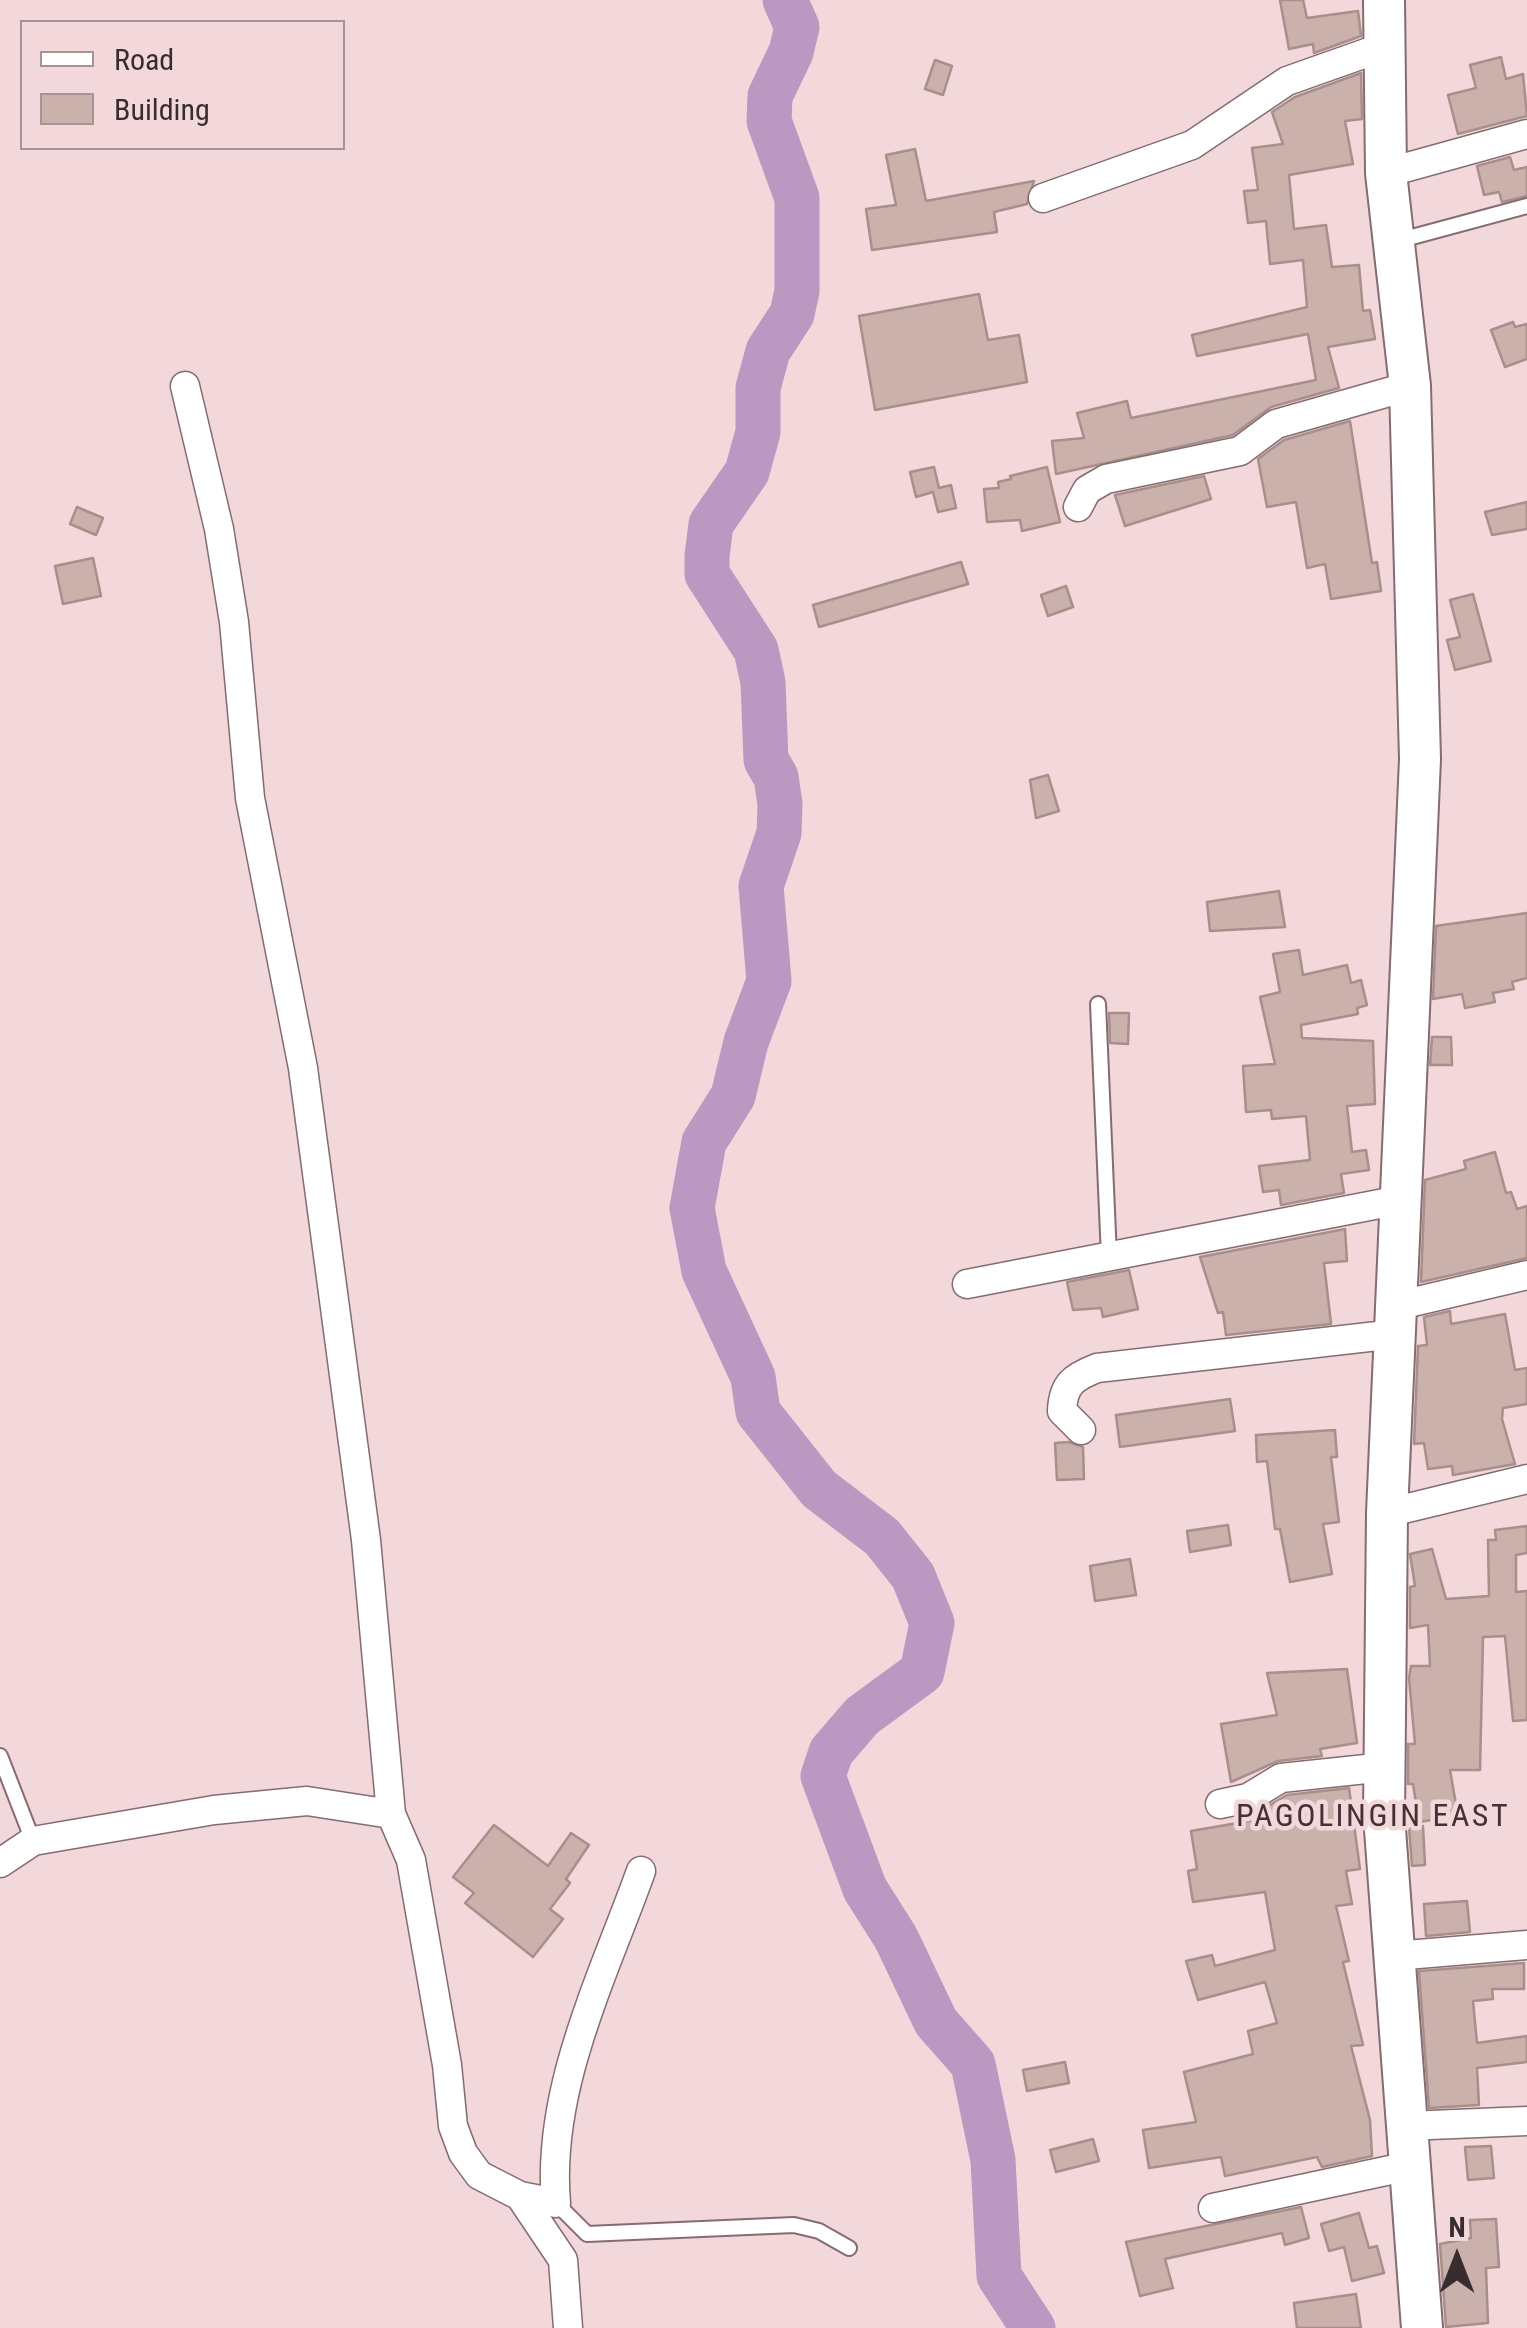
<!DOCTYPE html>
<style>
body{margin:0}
#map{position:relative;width:1527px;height:2328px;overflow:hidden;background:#f2d7db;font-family:"Roboto Condensed",sans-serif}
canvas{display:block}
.legend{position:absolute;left:20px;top:20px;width:325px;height:130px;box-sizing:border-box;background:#f2d7db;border:2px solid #a79396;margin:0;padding:12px 18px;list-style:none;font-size:30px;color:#372d2e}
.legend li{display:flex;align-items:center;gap:20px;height:50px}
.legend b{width:50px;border:2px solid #a79396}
.north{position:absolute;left:1407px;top:2208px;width:100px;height:100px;-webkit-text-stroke:8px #f2d7db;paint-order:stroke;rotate:0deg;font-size:28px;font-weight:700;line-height:40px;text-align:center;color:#372d2e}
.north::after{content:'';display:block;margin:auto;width:35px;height:45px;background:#372d2e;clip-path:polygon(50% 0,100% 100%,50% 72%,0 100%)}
</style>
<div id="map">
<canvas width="1527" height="2328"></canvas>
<ul class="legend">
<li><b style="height:12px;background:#fff"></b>Road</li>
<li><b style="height:28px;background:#cbb1ac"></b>Building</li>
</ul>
<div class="north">N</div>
</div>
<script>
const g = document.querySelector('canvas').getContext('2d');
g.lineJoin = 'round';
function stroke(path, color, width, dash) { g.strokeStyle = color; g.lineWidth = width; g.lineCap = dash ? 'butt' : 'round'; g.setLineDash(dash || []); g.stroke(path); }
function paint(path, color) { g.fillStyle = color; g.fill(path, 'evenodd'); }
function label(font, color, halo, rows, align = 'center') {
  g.font = font + ' "Roboto Condensed",sans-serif'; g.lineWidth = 9; g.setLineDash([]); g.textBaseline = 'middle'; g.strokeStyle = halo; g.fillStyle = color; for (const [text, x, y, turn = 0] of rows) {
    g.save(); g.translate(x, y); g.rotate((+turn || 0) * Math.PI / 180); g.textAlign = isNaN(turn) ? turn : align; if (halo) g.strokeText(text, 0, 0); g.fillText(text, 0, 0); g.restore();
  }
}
stroke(new Path2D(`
 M785 0 797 27 791 52 770 96 769 121 797 198V291L792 314 768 351 758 388V432L747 472 711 524 707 556V574L756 650 763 682 766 760 776 777 780 804 779 833 761 886 769 981 746 1042 733 1096 704 1142 692 1208 704 1271 753 1377 758 1412 819 1489 882 1537 913 1576 932 1623 922 1672 862 1716 831 1752 823 1776 865 1889 896 1938 936 2022 973 2064 993 2160 999 2276 1033 2328`), '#b998c1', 45);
const building = new Path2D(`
 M1280 0H1303L1307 18 1358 11 1361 36 1314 53 1313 44 1289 49Z
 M1501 57 1506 79 1523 74 1527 116 1458 134 1448 95 1476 88 1470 65Z
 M935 60 952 66 943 95 925 89Z
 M1361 73 1362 119 1345 121 1353 164 1289 175 1294 229 1326 225 1332 267 1359 265 1363 311 1370 310 1375 339 1328 347 1339 388 1271 407 1233 435 1056 474 1052 441 1084 438 1077 413 1127 401 1131 418 1316 380 1308 334 1197 356 1192 335 1307 307 1303 260 1270 264 1266 221 1248 223 1244 191 1258 190 1252 148 1283 144 1272 112 1295 97Z
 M915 149 926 201 1034 181 1027 204 994 212 997 232 872 250 866 209 896 205 886 155Z
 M1510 157 1514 170 1527 167V196L1502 202 1499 192 1484 195 1477 166Z
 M979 294 988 340 1019 335 1027 382 875 410 859 316Z
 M1513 322 1515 327 1527 324V359L1505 367 1491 330Z
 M1350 421 1372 563 1377 562 1381 591 1331 599 1325 564 1307 568 1296 502 1267 507 1258 459 1284 440Z
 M934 467 939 488 951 485 956 508 938 512 933 492 916 497 910 472Z
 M1047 467 1060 522 1022 531 1020 520 987 522 984 489 999 488 998 482 1011 479 1010 476Z
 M1204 476 1211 499 1125 526 1115 495Z
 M1527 502V529L1492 535 1485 512Z
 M77 507 103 518 96 535 70 524Z
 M93 558 101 596 63 604 55 566Z
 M961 562 968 584 819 627 813 605Z
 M1066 586 1073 607 1048 616 1041 595Z
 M1473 594 1491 661 1455 670 1447 640 1460 637 1450 600Z
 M1048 775 1059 811 1036 818 1030 780Z
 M1279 891 1285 927 1210 931 1207 902Z
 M1527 913V978L1512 982 1514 989 1493 993 1495 1002 1465 1008 1462 994 1433 999 1436 926Z
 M1299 950 1303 975 1347 965 1351 983 1361 980 1367 1005 1357 1008 1358 1014 1301 1025 1302 1038 1373 1041 1375 1104 1347 1106 1352 1152 1366 1150 1369 1170 1341 1174 1344 1193 1281 1205 1279 1190 1263 1192 1259 1166 1310 1160 1306 1116 1272 1119 1271 1110 1246 1112 1243 1066 1275 1064 1260 997 1280 992 1273 954Z
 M1109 1013H1129L1128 1044 1110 1043Z
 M1432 1037H1451L1452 1065H1430Z
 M1495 1152 1506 1193 1511 1192 1517 1209 1527 1206V1258L1421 1282 1425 1180 1466 1169 1464 1161Z
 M1345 1229 1347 1261 1324 1263 1331 1324 1226 1335 1223 1312 1218 1313 1200 1257Z
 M1129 1270 1138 1309 1103 1317 1101 1308 1073 1310 1067 1282Z
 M1450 1311 1451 1324 1505 1314 1515 1370 1527 1368V1404L1503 1408 1502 1419 1515 1464 1453 1475 1452 1466 1428 1469 1424 1443 1414 1444 1418 1346 1427 1345 1424 1317Z
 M1230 1399 1235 1431 1120 1447 1116 1415Z
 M1335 1430 1337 1457H1331L1339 1522 1323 1524 1332 1574 1290 1582 1280 1529H1275L1267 1461 1257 1462 1256 1435Z
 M1069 1442 1083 1447 1084 1479 1057 1480 1055 1443Z
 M1228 1525 1231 1545 1190 1552 1187 1531Z
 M1527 1526V1553L1516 1555V1592L1527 1591V1720L1513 1721 1505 1636 1483 1637 1480 1770H1450L1458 1816 1419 1822 1413 1784H1408V1744H1415L1409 1678 1411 1666H1430L1428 1625 1410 1628V1587L1415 1586 1410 1554 1432 1549 1446 1599 1489 1596 1488 1540H1496L1495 1530Z
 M1130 1559 1136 1595 1095 1601 1090 1566Z
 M1347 1669 1357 1743 1320 1749 1322 1756 1278 1761 1231 1782 1221 1724 1277 1715 1267 1673Z
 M1349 1788 1360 1869 1346 1871 1352 1904 1336 1906 1349 1961 1343 1962 1363 2045 1351 2046 1370 2120 1372 2156 1322 2167 1317 2157 1225 2176 1221 2157 1149 2168 1143 2130 1196 2122 1184 2072 1253 2054 1248 2031 1277 2023 1265 1982 1198 2000 1186 1961 1212 1955 1215 1966 1275 1950 1265 1892 1193 1902 1188 1871 1197 1869 1191 1831 1255 1820 1254 1814 1287 1795Z
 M494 1825 548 1866 571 1833 589 1845 566 1879 570 1883 550 1909 563 1919 533 1957 465 1903 474 1893 453 1877Z
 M1423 1826 1425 1865 1412 1866 1409 1827Z
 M1467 1901 1470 1932 1426 1936 1424 1904Z
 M1524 1963V1989H1492L1493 1999 1473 2001 1477 2043 1527 2036V2062L1477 2068 1479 2105 1429 2108 1419 1971Z
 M1065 2062 1069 2083 1027 2091 1023 2070Z
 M1093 2139 1099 2161 1056 2172 1050 2150Z
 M1491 2146 1494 2178 1468 2180 1465 2147Z
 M1301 2207 1309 2238 1285 2245 1282 2233 1165 2259 1173 2288 1140 2296 1126 2242Z
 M1359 2213 1369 2248 1377 2246 1384 2273 1352 2281 1344 2247 1329 2251 1321 2224Z
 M1496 2219 1499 2267 1486 2268 1488 2323 1446 2327 1440 2244 1471 2238 1470 2220Z
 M1356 2294 1361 2328H1297L1294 2303Z`);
paint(building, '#cbb1ac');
stroke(building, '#a88f8a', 2.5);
const lane = new Path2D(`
 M1397 241 1527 206
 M1098 1004 1109 1257
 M0 1756 33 1841
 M556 2203 587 2234 794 2225 819 2231 849 2248`);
const street = new Path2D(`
 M1386 173 1527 134
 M1043 198 1192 145 1287 81 1386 46
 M185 386 219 529 234 622 250 798 303 1068 366 1540 391 1814 411 1860 447 2065 453 2126 463 2153 479 2175 520 2196 563 2260 568 2328
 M1078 507 1087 490 1106 479 1240 451 1276 424 1410 386
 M967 1284 1400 1200
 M1396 1306 1527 1275
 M1081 1430 1062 1411C1063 1384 1074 1377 1097 1368L1395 1334
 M1387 1513 1527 1479
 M1220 1804 1248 1798 1281 1778 1385 1767
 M0 1863 33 1841 214 1810 307 1801 391 1814
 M1394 1956 1527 1945
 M1406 2126 1527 2121
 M520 2196 556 2203C546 2089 603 1977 641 1871
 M1213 2208 1409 2166`);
const secondary = new Path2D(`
 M1384 0 1386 173 1410 386 1420 759 1387 1513 1384 1816 1422 2328`);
stroke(lane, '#846c70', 18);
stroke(street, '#846c70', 31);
stroke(secondary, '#846c70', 44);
stroke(lane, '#fff', 14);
stroke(street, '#fff', 28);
stroke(secondary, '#fff', 40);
g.letterSpacing = '2.5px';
label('32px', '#453034', '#f2d7db', [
 ["PAGOLINGIN EAST",1373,1818]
]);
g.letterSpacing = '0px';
</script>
